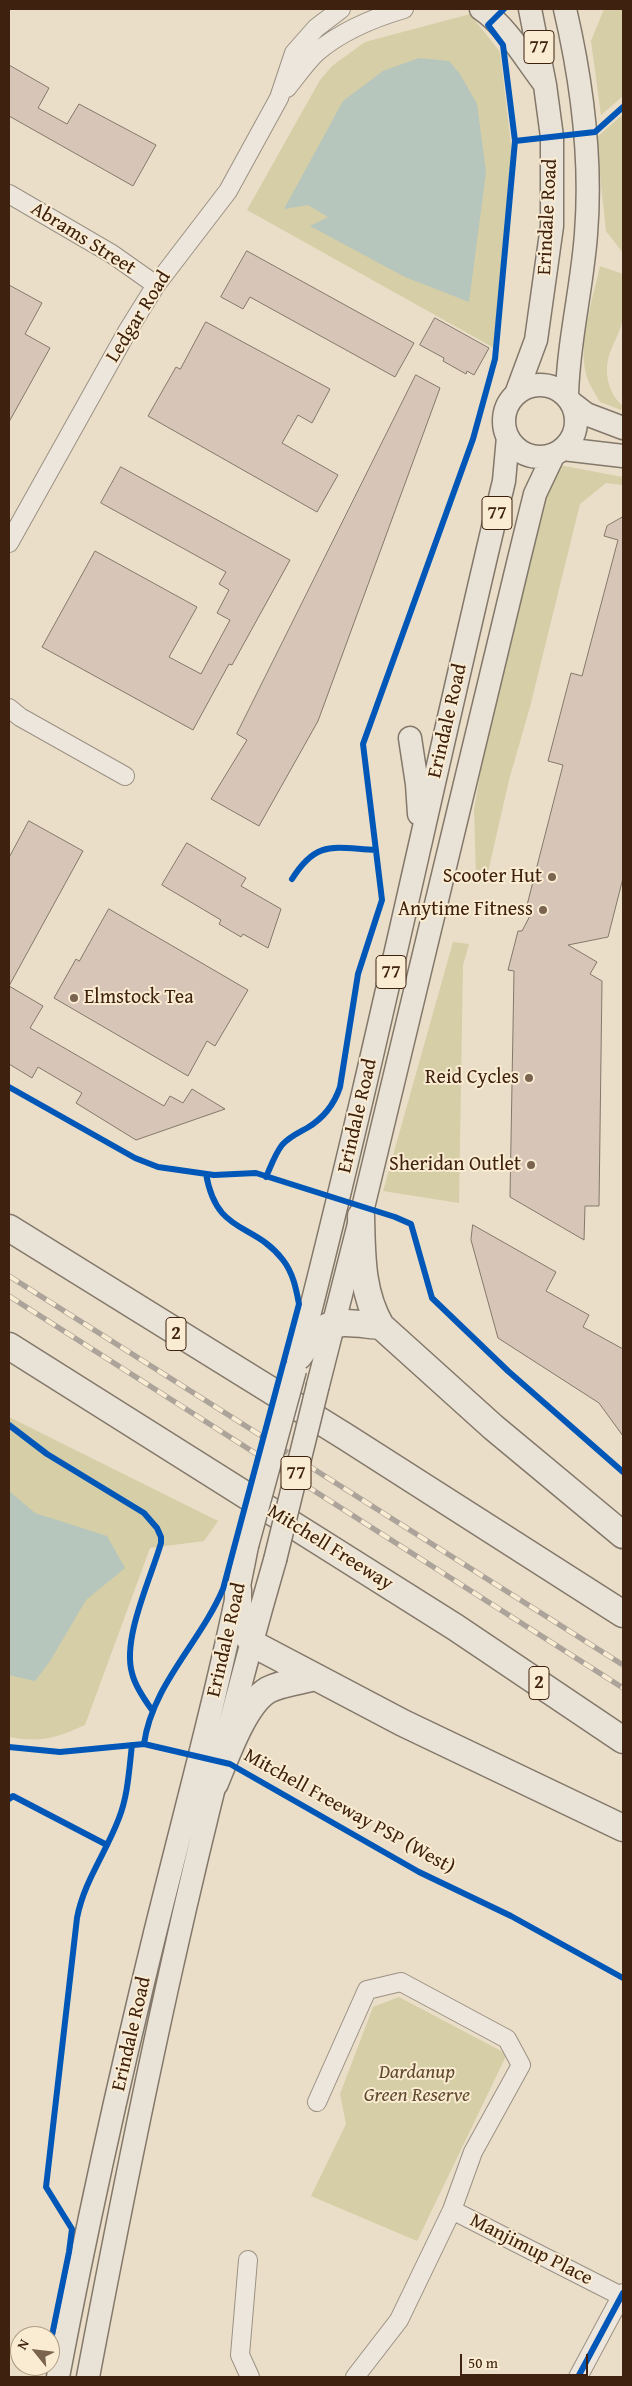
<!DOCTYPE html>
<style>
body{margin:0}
#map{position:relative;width:632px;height:2386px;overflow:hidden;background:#eadec8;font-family:"Gentium Book Plus",serif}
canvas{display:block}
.frame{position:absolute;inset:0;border:10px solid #3e210e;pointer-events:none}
.north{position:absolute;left:10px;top:2326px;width:50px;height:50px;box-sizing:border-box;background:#faecd2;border:1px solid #af9b84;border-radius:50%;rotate:299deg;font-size:14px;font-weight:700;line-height:20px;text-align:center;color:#3e210e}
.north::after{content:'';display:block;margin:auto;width:18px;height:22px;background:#7a634f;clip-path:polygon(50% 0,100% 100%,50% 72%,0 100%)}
.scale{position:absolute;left:460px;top:2354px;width:128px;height:22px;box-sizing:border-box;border:2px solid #3e210e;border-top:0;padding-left:6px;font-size:15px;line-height:18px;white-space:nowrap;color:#3e210e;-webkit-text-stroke:4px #faecd2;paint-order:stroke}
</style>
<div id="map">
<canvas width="632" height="2386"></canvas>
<div class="frame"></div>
<div class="north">N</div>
<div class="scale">50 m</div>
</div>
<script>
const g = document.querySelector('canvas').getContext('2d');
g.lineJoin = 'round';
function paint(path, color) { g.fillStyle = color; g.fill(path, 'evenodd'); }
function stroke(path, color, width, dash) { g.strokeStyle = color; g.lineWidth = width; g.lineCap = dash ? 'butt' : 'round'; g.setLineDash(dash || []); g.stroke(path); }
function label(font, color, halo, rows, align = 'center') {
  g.font = font + ' "Gentium Book Plus",serif'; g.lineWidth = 4; g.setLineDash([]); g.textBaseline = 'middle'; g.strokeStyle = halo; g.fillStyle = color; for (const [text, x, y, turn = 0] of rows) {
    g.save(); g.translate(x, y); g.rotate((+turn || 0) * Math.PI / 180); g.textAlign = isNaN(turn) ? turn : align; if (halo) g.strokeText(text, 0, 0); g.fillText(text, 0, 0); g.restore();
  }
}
paint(new Path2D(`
 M604 9H623V96L601 115 591 41Z
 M470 14 500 52 512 153 496 349 247 210 320 80 332 66 365 42Z
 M623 114V253L606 231 596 138Z
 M600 266 623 274C623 288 625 303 623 317 621 333 611 345 608 360 604 376 611 397 623 406L621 410 600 402C595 393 589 385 586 374 578 341 593 299 600 266Z
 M559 465 623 477V485L606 483 580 504 530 707 509 780 486 881 476 876 474 809 485 746 548 486Z
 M453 942 469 944 463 965 459 1203 383 1191Z
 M9 1417 218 1521 204 1541 150 1548 85 1725C56 1738 40 1743 9 1737Z
 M399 1997 507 2054 417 2241 311 2196 346 2124 340 2094 373 2007Z`), '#d5cea6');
paint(new Path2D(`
 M419 58 449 61 460 74 477 104 486 172 469 302 405 277 310 226 328 217 308 205 284 209 343 101 383 71Z
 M9 1491 35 1513 107 1536 125 1568 86 1600 50 1661 35 1681 9 1675Z`), '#b6c6bd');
const building = new Path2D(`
 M9 65 49 88 38 108 67 124 79 104 156 145 133 186 9 116Z
 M247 251 414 343 395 377 250 297 243 309 221 297Z
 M9 285 42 303 25 334 50 348 9 422Z
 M435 318 489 348 474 375 467 371 466 374 443 361 444 358 420 345Z
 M206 322 330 389 312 423 298 415 282 443 338 475 317 512 148 416 176 367 180 369Z
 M416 375 440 388 318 721 259 826 211 799 247 740 237 734Z
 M121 467 290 560 232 665 229 664 193 730 42 647 95 551 197 607 169 657 201 674 230 620 217 613 229 590 219 584 226 572 101 503Z
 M623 517V878L608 937 568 945 597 962 590 974 602 981 599 1206H585L584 1240 510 1197 514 971 508 970 518 931H522L532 912 526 909 563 765 548 761 571 673 582 676 618 540 604 536 607 526Z
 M29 821 83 851 9 986V858Z
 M187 843 246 878 241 886 281 909 268 948 243 934 241 937 219 924 221 920 162 885Z
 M109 909 248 990 215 1046 207 1041 188 1076 54 998 76 959 79 961Z
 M9 986 43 1006 30 1028 164 1106 170 1096 183 1103 192 1089 225 1109 136 1140 76 1103 82 1093 38 1067 32 1078 9 1064Z
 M473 1225 556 1272 546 1291 589 1315 583 1327 623 1349V1436L599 1403 498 1338 471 1240Z`);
paint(building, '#d7c6b8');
stroke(building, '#83786a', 1);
const minor = new Path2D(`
 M287 88C297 76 306 62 317 52 342 31 373 18 404 9
 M9 194 112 254 156 285
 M9 543 128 330 156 285 228 191 279 98 294 53 316 28 341 9
 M9 708 20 717 125 776
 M317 2102 367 1990 401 1982 507 2039 521 2065 473 2152 452 2210
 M248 2260 240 2355 250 2377
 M355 2377 399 2320 452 2210 621 2296
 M578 2377 623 2293`);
const major = new Path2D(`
 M481 9C507 27 524 57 543 82
 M565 9C582 82 592 159 586 234 582 289 568 342 567 396
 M504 421a36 36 0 1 1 72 0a36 36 0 1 1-72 0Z
 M516 394 536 340 552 226V137L545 85 530 9
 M573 404 586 414 623 428
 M563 449 623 456
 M410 738 417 784 419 814
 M299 1355C374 1065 434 772 504 481L508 437
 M318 1385 361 1216 519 559 535 494 554 454
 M58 2377C86 2229 119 2080 155 1933 187 1804 222 1676 247 1546
 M88 2377C140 2103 197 1829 275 1560`);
const highway = new Path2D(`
 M361 1216C362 1254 361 1292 381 1326L493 1427 623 1535
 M9 1228 346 1437 623 1614
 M9 1346 455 1627 623 1740
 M299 1356C327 1316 335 1322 381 1326
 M238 1590C238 1613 238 1631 257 1646L403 1723 623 1828
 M215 1783C226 1757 244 1704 268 1690 281 1683 301 1681 316 1677`);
stroke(minor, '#9b9183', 20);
stroke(major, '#83786a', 25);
stroke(highway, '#83786a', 29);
stroke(minor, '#ede6dc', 18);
stroke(major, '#e9e2d6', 22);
stroke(highway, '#e9e2d6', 26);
const rail = new Path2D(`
 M9 1276 623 1665
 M9 1296 623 1688`);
stroke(rail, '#aca49a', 5.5);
stroke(rail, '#faecd2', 4, [11]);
const majorBridge = new Path2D(`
 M247 1546 295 1370
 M275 1560 318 1385`);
stroke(majorBridge, '#83786a', 25, []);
stroke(majorBridge, '#e9e2d6', 22);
stroke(new Path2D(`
 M504 9 488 25 503 45 515 141 595 132 623 107
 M292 879C317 839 334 848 376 850
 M9 1087 135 1158 158 1167 214 1175 256 1173 395 1217 411 1224 432 1298 508 1371 623 1472
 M266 1177C271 1166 275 1154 282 1145 289 1137 298 1133 307 1128 324 1118 334 1105 340 1087L358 974 382 900 363 744 473 439 495 359 515 141
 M9 1425 47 1454 144 1513 157 1528 161 1537V1543C151 1578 122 1638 132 1673 135 1686 144 1699 152 1710
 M144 1744C152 1685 200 1643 223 1589L299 1304C296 1288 293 1273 283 1260 253 1221 217 1236 206 1174
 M9 1747 60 1752 144 1744 230 1764 419 1872 511 1916 623 1978
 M9 1799 13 1796 107 1845
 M50 2345 69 2252 72 2229 46 2187 77 1918C84 1881 106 1853 119 1818 128 1795 129 1770 132 1745
 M578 2377 623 2293`), '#0057b8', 6);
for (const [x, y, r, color] of [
 [552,877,5,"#7a634f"],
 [543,910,5,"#7a634f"],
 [74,998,5,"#7a634f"],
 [529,1078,5,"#7a634f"],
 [531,1165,5,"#7a634f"]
]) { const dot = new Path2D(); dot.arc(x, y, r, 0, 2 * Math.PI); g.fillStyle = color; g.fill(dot); stroke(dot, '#faecd2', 2); }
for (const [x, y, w] of [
 [539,47,30],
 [497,513,30],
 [391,972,30],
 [176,1334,20],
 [296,1473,30],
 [539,1683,20]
]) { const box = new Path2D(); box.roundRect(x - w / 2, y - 16.5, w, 33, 4); g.fillStyle = '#faecd2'; g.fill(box); stroke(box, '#3e210e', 1); }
label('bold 19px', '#3e210e', null, [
 ["77",539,47],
 ["77",497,513],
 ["77",391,972],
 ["2",176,1334],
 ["77",296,1473],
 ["2",539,1683]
]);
label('20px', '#3e210e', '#faecd2', [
 ["Erindale Road",548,217,-87],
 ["Abrams Street",83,239,32],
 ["Ledgar Road",139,317,-58],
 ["Erindale Road",448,721,-77],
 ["Erindale Road",358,1116,-77],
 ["Mitchell Freeway",330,1548,32],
 ["Erindale Road",227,1640,-77],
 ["Mitchell Freeway PSP (West)",349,1812,29],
 ["Erindale Road",132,2034,-77],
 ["Manjimup Place",531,2250,27]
]);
label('20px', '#3e210e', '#faecd2', [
 ["Scooter Hut",542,877],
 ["Anytime Fitness",533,910],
 ["Elmstock Tea",84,998,"left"],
 ["Reid Cycles",519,1078],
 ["Sheridan Outlet",521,1165]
], 'right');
label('italic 20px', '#60492d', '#faecd2', [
 ["Dardanup",417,2073],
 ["Green Reserve",417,2096]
]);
</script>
